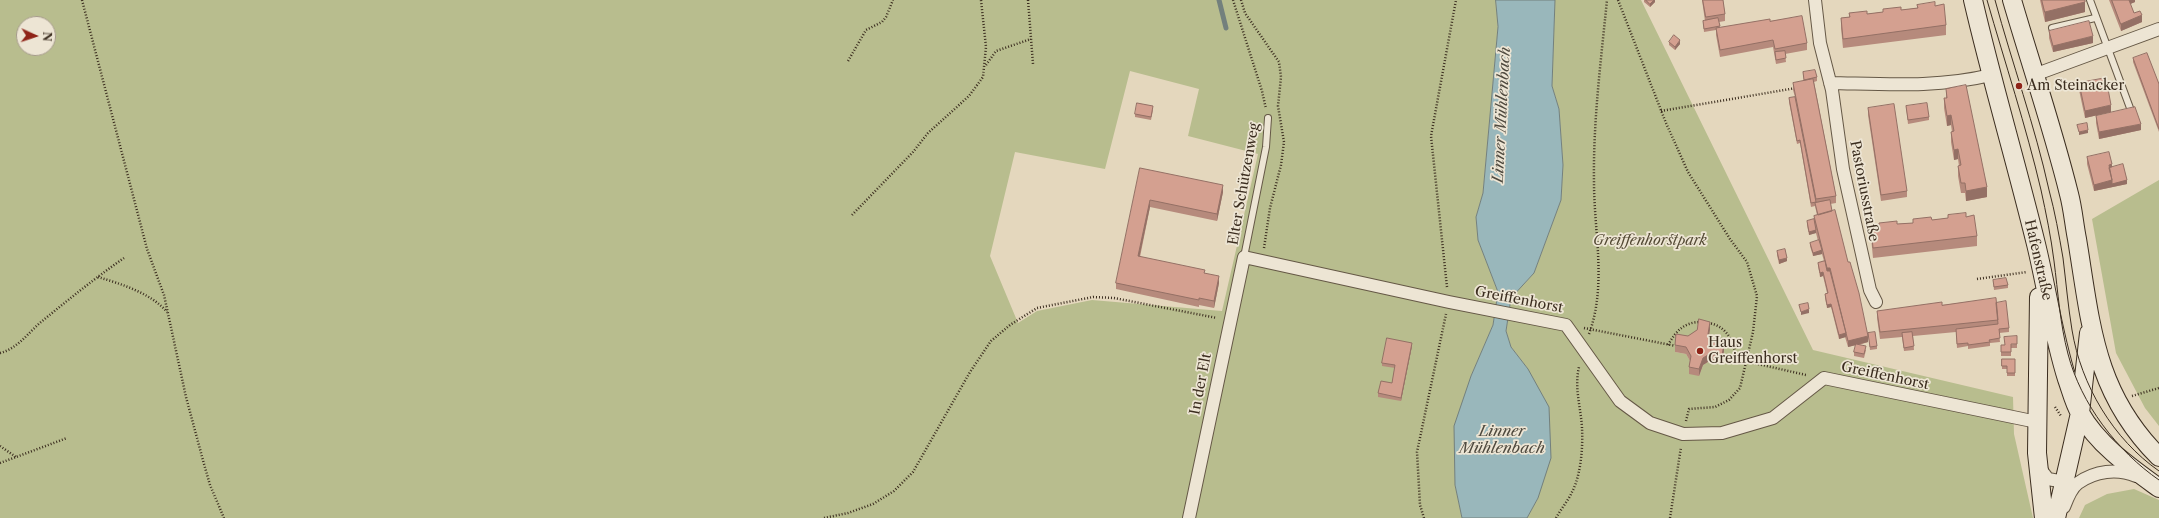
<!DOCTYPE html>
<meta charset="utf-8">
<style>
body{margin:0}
#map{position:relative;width:2159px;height:518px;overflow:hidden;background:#e4d7bd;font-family:"Libre Caslon Text",serif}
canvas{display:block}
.north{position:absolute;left:16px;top:16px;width:40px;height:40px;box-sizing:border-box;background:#ede5d4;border:1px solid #a69b8c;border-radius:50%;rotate:93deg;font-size:11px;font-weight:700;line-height:16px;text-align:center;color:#3b2d1f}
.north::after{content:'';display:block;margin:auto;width:14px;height:18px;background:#8f2418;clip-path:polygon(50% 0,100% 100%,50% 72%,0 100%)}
</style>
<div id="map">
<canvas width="2159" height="518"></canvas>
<div class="north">N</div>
</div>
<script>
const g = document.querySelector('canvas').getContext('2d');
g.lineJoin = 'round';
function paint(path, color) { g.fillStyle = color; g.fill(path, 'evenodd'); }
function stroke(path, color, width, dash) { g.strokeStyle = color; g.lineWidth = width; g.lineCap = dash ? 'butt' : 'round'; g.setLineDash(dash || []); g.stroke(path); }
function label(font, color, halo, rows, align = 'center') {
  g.font = font + ' "Libre Caslon Text",serif'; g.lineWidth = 3.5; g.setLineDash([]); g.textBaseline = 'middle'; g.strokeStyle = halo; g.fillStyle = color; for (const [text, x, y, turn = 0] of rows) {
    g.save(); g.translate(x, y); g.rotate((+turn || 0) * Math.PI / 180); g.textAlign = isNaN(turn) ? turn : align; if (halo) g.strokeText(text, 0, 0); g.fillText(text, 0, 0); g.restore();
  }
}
paint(new Path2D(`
 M0 0H1496L1498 27 1483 193 1476 217 1478 240 1498 292 1493 325 1471 376 1455 485 1462 518H0ZM24 24H48V48H24ZM1130 71 1199 89 1188 136 1258 154 1222 311 1092 300 1037 311 1018 323 990 256 1015 152 1105 169Z
 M1555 0H1641L1813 350 2013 397 2014 434 2033 518H1527L1538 498 1528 369 1511 347 1506 331 1511 298 1534 273 1561 200 1563 165 1559 109 1552 86ZM1697 337 1722 362 1711 360 1703 365 1699 376 1686 354 1675 352Z
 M2159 180V426L2145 408 2116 353 2092 219Z
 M2134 489 2159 500V518H2079L2085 505 2107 494Z`), '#b8bd8e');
const water = new Path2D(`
 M1496 0H1555L1552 86 1559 109 1563 165 1561 200 1534 273 1511 298 1506 331 1511 347 1528 369 1549 407 1551 458 1538 498 1527 518H1462L1455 485 1454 426 1471 376 1493 325 1498 292 1478 240 1476 217 1483 193 1498 27Z`);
paint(water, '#99b7bb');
stroke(water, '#73807d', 1);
stroke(new Path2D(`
 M1219 0 1226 28`), '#73807d', 5);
const lane = new Path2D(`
 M2090 0 2130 108
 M2052 28 2095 18
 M1244 257 1266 147 1268 118`);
const street = new Path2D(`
 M1815 0 1820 43 1832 90 1843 169 1870 290 1876 302
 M2034 75 2159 29
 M1830 83C1885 84 1937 88 1991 75
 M2039 467 2048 479 2070 483
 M2064 507C2067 499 2071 488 2078 483 2095 471 2117 468 2136 476
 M1189 518 1244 257 1449 302 1566 325 1620 401 1650 423 1683 434 1722 433 1773 418 1824 378 2037 422`);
const secondary = new Path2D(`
 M1973 0C1992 82 2016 162 2036 244 2047 289 2053 335 2067 379 2071 390 2074 403 2080 413 2098 445 2130 467 2159 488
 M2012 0C2031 65 2053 129 2069 194 2073 209 2074 224 2077 239 2091 324 2094 392 2159 457
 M2039 297 2037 453 2044 518
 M2056 518 2080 413 2089 333`);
stroke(lane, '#655846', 8);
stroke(street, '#655846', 14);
stroke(secondary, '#3b2d1f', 20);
stroke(new Path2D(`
 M82 0 147 249 164 295 186 397 204 464 210 485 224 518
 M1028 0 1033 64
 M1233 0 1262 91 1266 109
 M1241 0 1245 13 1279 62 1281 77 1278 106 1284 142 1281 165 1270 208 1264 248
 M1618 0 1666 123 1688 172 1730 239 1747 262 1757 296 1753 332 1740 388 1729 400 1715 407 1689 409 1686 421
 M848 61 866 30 882 22 886 17 893 0
 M986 65 996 51 1031 39
 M1661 111 1796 88
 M852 215 913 152 928 133 969 96 983 77 986 47 981 0
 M98 277C121 284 151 293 167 312
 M1977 279 2027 272
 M1447 287 1431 136 1456 0
 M1708 323C1726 325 1736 343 1735 359
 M1584 328 1676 346
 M1589 334C1607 285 1594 233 1594 182 1593 122 1601 60 1607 0
 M1668 345C1676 331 1684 322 1701 322
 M0 353C17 349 28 333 41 322 68 300 95 278 124 258
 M1723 356 1806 375
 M2132 396 2159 388
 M2055 407 2061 416
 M0 446 16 457
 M0 463 67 438
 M824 518 848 513 873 504 894 491 913 472 970 372 991 341 1010 325 1037 308 1093 297 1114 298 1217 318
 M1424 518 1420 505 1417 452 1446 314
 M1556 518C1561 509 1568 501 1572 492 1581 475 1583 447 1582 428 1581 408 1574 388 1579 367
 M1670 518 1681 447`), '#3b2d1f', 2.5, [1, 2]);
stroke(lane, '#ede5d4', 6);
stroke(street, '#ede5d4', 12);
stroke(secondary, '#ede5d4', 18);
stroke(new Path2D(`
 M1987 0C2005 63 2026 126 2041 190 2046 213 2051 237 2054 261 2058 292 2060 324 2068 354 2081 404 2117 451 2159 480
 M1995 0C2012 63 2035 126 2049 190 2055 212 2059 235 2063 258 2066 282 2068 306 2072 330 2081 385 2113 439 2159 471`), '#3b2d1f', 1);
paint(new Path2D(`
 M1644 0H1655V2L1650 7 1644 2Z
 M1702 0H1723L1725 14V21L1719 22 1720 28 1770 21 1807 43V50L1785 54 1786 62 1776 64 1773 47 1720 57 1716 35V30L1704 32 1703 21H1705Z
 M2040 0H2085V12L2045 22Z
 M2109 0H2135V2L2130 4 2134 13 2142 22 2121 31Z
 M1917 5 1935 6 1946 25V35L1843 48 1841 28V18L1849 17V13L1867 14 1883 12V9L1901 10 1917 8Z
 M2049 31 2093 43 2053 52 2049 38Z
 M1669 42 1680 44 1675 50 1669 45Z
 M2133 58 2159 84V132L2133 62Z
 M1803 72 1817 77V81L1814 82 1836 196V203L1830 204 1868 342 1859 345 1866 350 1864 358 1854 356V352L1856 345 1848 347 1845 337 1839 339 1831 307 1827 308 1825 298V294L1827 293 1823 276 1820 277 1818 266V263L1824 261 1822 254 1813 256 1810 246V243L1818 241 1816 233 1809 235 1807 225V221L1814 219V216L1817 215 1815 206 1811 207 1800 143 1797 144 1789 102V98L1795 97 1793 90V83L1804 81Z
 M2079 83 2111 112 2085 118 2079 90Z
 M1946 89 1987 197 1966 201 1965 193H1961L1958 176V166H1959L1958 159 1954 160 1951 142V132H1952L1951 125 1947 126 1944 108V98H1946Z
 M1906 106 1929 117V120L1908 124Z
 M1868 108 1907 191V197L1881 201 1868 115Z
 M1153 110 1151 120 1135 117V114Z
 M2096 116 2141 130 2099 139 2096 123Z
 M2087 157 2112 167 2127 184 2094 191 2087 164Z
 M1140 168 1223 192 1217 221 1150 207 1140 257 1205 273 1219 283 1214 308 1199 305V307L1116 289V283Z
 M1966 217 1977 236V246L1873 258 1871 237V227L1879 226V223L1897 224 1913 223V219L1932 220Z
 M1777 251 1787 261 1779 264 1777 255Z
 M1993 280 2008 285V288L1994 290Z
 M1996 303 2009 328V332L1999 333 2000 342 1990 343V346L1968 349V346L1957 348 1956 332 1913 336 1914 350 1904 351 1902 337 1880 339 1877 318V311L1942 305Z
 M1710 329 1709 335 1713 342 1724 351 1722 362 1711 360 1703 365 1699 376 1689 374V367L1690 361 1686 354 1675 352V345L1697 330Z
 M1868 333 1877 346V349L1870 350Z
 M2017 344V348H2011V356H2001V345Z
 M1412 346 1401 401 1378 397V393L1392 383 1395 368 1382 366V363Z
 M2002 359H2015V376H2007V369H2002Z`), '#b68a7c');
paint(new Path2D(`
 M1654 0H1655V2L1650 7V4Z
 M2128 0H2135V2L2128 5Z
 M2085 2V12L2045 22V12Z
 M2142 15V22L2121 31V24Z
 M2093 36V43L2053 52V46Z
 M1680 40V44L1675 50V47Z
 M2111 105V112L2085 118V111Z
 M1951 115V125L1947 126V116Z
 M2141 124V130L2099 139V132Z
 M2088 130V133L2079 135V132Z
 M1958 149V159L1954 160V150Z
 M2112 164V171L2110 172 2109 165Z
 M2112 180H2127V184L2094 191V185Z
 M1223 185V192L1217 221V214Z
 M1987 187V197L1966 201V191Z
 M1150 200V207L1138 263V256Z
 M1816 230V233L1809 235V232Z
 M1822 250V254L1813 256V253Z
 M1787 258V261L1779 264V260Z
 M1827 268H1830V274L1827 275Z
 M1823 272V276L1820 277V273Z
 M1219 276V283L1214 308V301Z
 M1831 304V307L1827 308V305Z
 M1809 309V313L1801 315V312Z
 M1710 322V329L1708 341V334Z
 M1846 333V337L1839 339V335Z
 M1868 336V342L1848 347V341Z
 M1412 343V346L1401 401V398Z
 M1724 344V351L1722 362V355Z
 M1711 353V360L1703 365 1699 376V369L1703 358Z`), '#947065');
const building = new Path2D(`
 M1646 0H1654L1650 4Z
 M1703 0H1723L1725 14 1706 17Z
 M2042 0H2085V2L2045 12Z
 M2112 0H2129L2134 13 2140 11 2142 15 2121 24Z
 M1935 2V6L1944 4 1946 25 1843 39 1841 18 1850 17 1849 13 1867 11V14L1883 12V9L1901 7V10L1918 8 1917 5Z
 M1802 16 1807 43 1775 49 1773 40 1720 50 1716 28 1770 19V21Z
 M1718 18 1720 26 1704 29 1703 21Z
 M2089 21 2093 36 2053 46 2049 31Z
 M1674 35 1680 40 1675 47 1669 42Z
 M1785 51 1786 58 1776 60 1775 52Z
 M2147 53 2159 84V129L2133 58Z
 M1815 70 1817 77 1804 80 1803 72Z
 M2106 78 2111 105 2085 111 2079 83Z
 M1813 79 1836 196 1816 199 1793 83Z
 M1966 85 1987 187 1966 191 1965 183H1961L1958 166 1961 165 1958 149 1954 150 1951 132 1954 131 1951 115 1947 116 1944 98H1947L1946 89Z
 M1795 97 1816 202 1811 203 1800 140 1797 141 1789 98Z
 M1137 103 1153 106 1151 117 1135 114Z
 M1927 103 1929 117 1908 120 1906 106Z
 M1894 104 1907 191 1881 195 1868 108Z
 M2135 107 2141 124 2099 132 2096 116Z
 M2087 123 2088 130 2079 132 2077 125Z
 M2109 152 2112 164 2109 165 2112 180 2094 185 2087 157Z
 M2123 164 2127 180 2112 184V180L2109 168Z
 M1140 168 1223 185 1217 214 1150 200 1138 256 1205 270 1204 273 1219 276 1214 301 1199 298V300L1116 283Z
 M1830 200 1832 211 1818 215 1815 203Z
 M1835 210 1848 262H1850L1859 293 1868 336 1848 341 1830 268H1827L1814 216Z
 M1966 213V217L1974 215 1977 236 1873 248 1871 227 1879 226V223L1897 221V224L1913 223V219L1931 217 1932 220 1948 218V215Z
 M1814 219 1816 230 1809 232 1807 221Z
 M1819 240 1822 250 1813 253 1810 243Z
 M1785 249 1787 258 1779 260 1777 251Z
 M1825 261 1827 271H1830L1846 333 1839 335 1831 304 1827 305 1825 294 1828 293 1823 272 1820 273 1818 263Z
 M2006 278 2008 285 1994 287 1993 280Z
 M1996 298 1998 320 1880 332 1877 311 1942 302V305Z
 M2006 301 2009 328 1999 329 2000 338 1989 340 1990 342 1968 345V343L1957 344 1956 329 1998 324 1996 303Z
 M1808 303 1809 309 1801 312 1799 305Z
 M1699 319 1710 322 1708 334 1713 342 1724 344 1722 355 1711 353 1703 358 1699 369 1689 367 1691 356 1686 347 1675 345 1676 334 1688 336 1697 330Z
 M1875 332 1877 346 1870 347 1868 333Z
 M1912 332 1914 346 1904 348 1902 333Z
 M2017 336V344H2011V352H2001V345H2005L2004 337Z
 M1387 338 1412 343 1401 398 1378 393 1381 381 1392 383 1395 365 1382 363Z
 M1856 344 1866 346 1864 354 1854 352Z
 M2002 359H2015V373H2007V366H2002Z`);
paint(building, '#d4a090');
stroke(building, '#947065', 1);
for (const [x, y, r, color] of [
 [2019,86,4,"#8f2418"],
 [1700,351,4,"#8f2418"]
]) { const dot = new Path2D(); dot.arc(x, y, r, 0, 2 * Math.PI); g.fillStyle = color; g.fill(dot); stroke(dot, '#ede5d4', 1.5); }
label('14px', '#3b2d1f', '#ede5d4', [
 ["Am Steinacker",2027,86],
 ["Haus",1708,343],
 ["Greiffenhorst",1708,359]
], 'left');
label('14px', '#3b2d1f', '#ede5d4', [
 ["Elter Schützenweg",1244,184,-80],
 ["Pastoriusstraße",1864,191,79],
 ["Hafenstraße",2038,260,77],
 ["Greiffenhorst",1519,300,11],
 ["Greiffenhorst",1885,376,12],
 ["In der Elt",1201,384,-79]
]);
label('italic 14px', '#544a35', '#ede5d4', [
 ["Greiffenhorstpark",1650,241]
]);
label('italic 15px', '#4e493e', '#ede5d4', [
 ["Linner Mühlenbach",1502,115,-87],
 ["Linner",1502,432],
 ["Mühlenbach",1502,449]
]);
</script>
